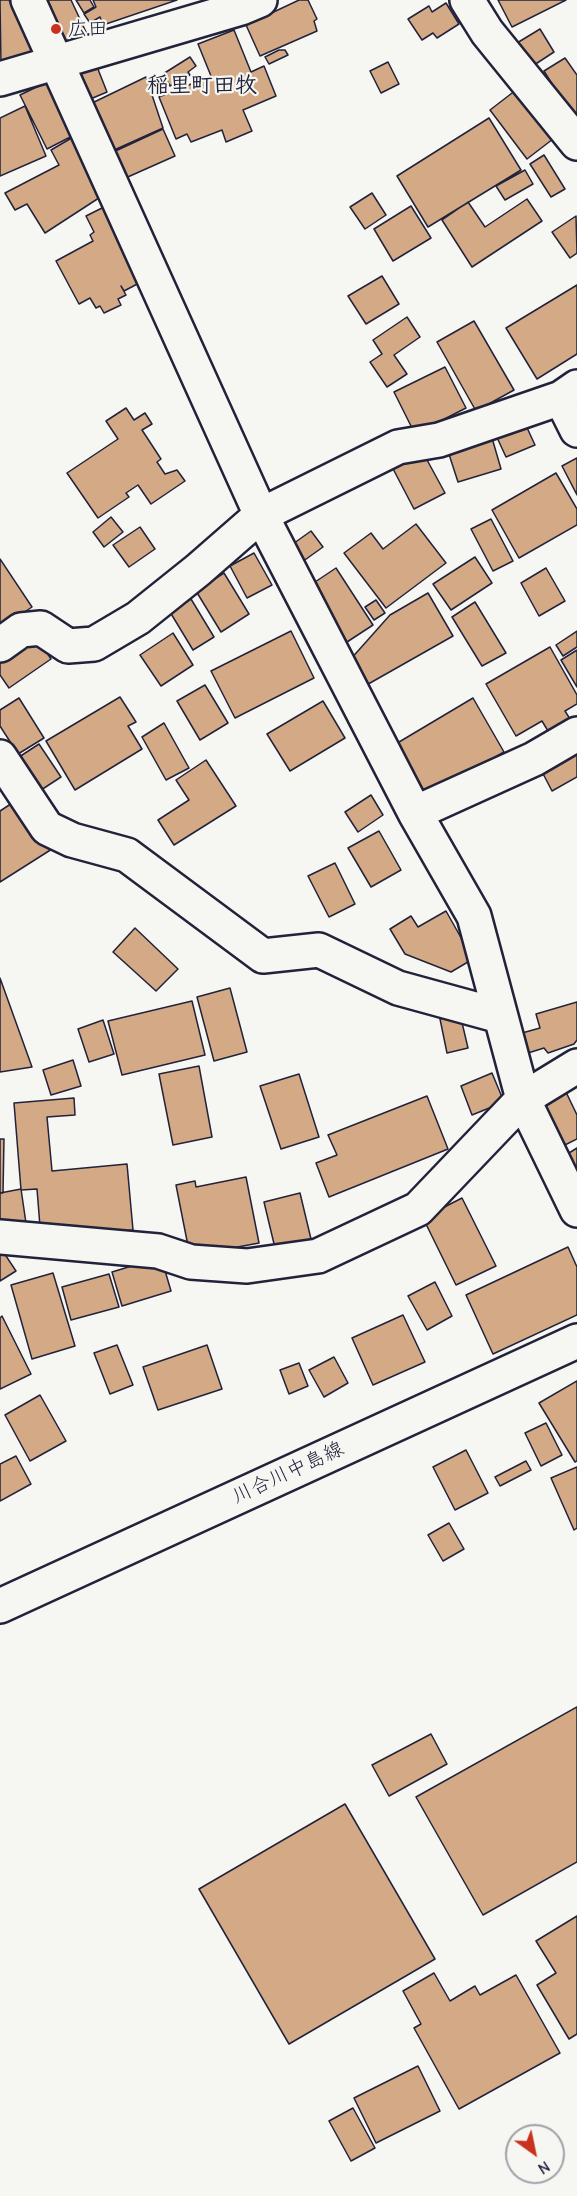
<!DOCTYPE html>
<meta charset="utf-8">
<style>
body{margin:0}
#map{position:relative;width:577px;height:2196px;overflow:hidden;background:#f6f6f2;font-family:"Comic Neue",sans-serif}
canvas{display:block}
.north{position:absolute;left:505px;top:2124px;width:60px;height:60px;box-sizing:border-box;background:#f6f6f2;border:2px solid #a1a1a9;border-radius:50%;rotate:147deg;font-size:16px;font-weight:700;line-height:24px;text-align:center;color:#22223b}
.north::after{content:'';display:block;margin:auto;width:21px;height:27px;background:#c8321e;clip-path:polygon(50% 0,100% 100%,50% 72%,0 100%)}
</style>
<div id="map">
<canvas width="577" height="2196"></canvas>
<div class="north">N</div>
</div>
<script>
const g = document.querySelector('canvas').getContext('2d');
g.lineJoin = 'round';
function paint(path, color) { g.fillStyle = color; g.fill(path, 'evenodd'); }
function stroke(path, color, width, dash) { g.strokeStyle = color; g.lineWidth = width; g.lineCap = dash ? 'butt' : 'round'; g.setLineDash(dash || []); g.stroke(path); }
function label(font, color, halo, rows, align = 'center') {
  g.font = font + ' "Comic Neue","Klee One",sans-serif'; g.lineWidth = 4.5; g.setLineDash([]); g.textBaseline = 'middle'; g.strokeStyle = halo; g.fillStyle = color; for (const [text, x, y, turn = 0] of rows) {
    g.save(); g.translate(x, y); g.rotate((+turn || 0) * Math.PI / 180); g.textAlign = isNaN(turn) ? turn : align; if (halo) g.strokeText(text, 0, 0); g.fillText(text, 0, 0); g.restore();
  }
}
const building = new Path2D(`
 M0 0H9L32 51 1 65Z
 M34 0H71L86 32 57 47Z
 M76 0H90L94 7 84 13Z
 M93 0H177L103 25 100 17 90 23 84 14 96 7Z
 M299 0H308L317 19 314 21 317 31 260 56 246 25Z
 M498 0H566L512 27Z
 M446 3 459 24 437 38 433 33 422 40 408 19 429 6 432 12Z
 M540 29 554 52 531 67 517 43Z
 M234 30 251 72 264 66 276 96 243 110 252 131 226 142 222 130 191 142 187 134 176 139 159 97 211 76 198 44Z
 M279 50H285L288 55 269 64 265 57Z
 M92 54 107 92 81 103 65 64Z
 M190 57 196 66 188 72 190 75 170 86 163 74Z
 M565 58 577 75V116L573 118 544 71Z
 M388 62 399 84 381 93 370 71Z
 M146 77 163 128 112 151 88 105Z
 M49 81 76 134 47 149 20 95Z
 M516 90 553 139 527 159 490 110Z
 M25 106 46 156 0 176V118Z
 M489 118 521 170 428 227 397 176Z
 M163 129 175 156 121 180 109 154Z
 M75 136 105 194 45 233 27 204 15 210 5 193 59 165 51 150Z
 M544 155 565 189 551 197 530 164Z
 M525 170 533 184 505 200 496 186Z
 M372 193 386 215 365 229 350 207Z
 M527 199 542 221 472 267 442 220 468 202 485 227Z
 M411 206 431 238 393 261 374 229Z
 M104 207 143 281 124 291 121 286 126 295 118 299 121 305 104 313 100 306 96 308 90 298 79 304 56 261 93 241 90 235 94 232 86 216Z
 M576 216 577 253 570 258 552 232Z
 M382 276 399 304 366 324 348 296Z
 M577 285V354L537 379 506 328Z
 M407 317 420 337 394 355 407 374 387 387 370 362 382 354 373 340Z
 M474 321 514 390 476 411 437 342Z
 M445 367 466 408 415 434 394 392Z
 M126 408 134 420 145 413 152 424 142 430 161 459 157 462 165 474 177 470 185 481 151 504 138 485 126 493 129 497 98 518 67 473 118 439 106 421Z
 M523 419 535 445 506 457 494 431Z
 M490 431 501 469 458 482 446 445Z
 M420 447 445 493 414 509 390 463Z
 M577 458V495L562 466Z
 M556 473 577 509V525L519 558 492 510Z
 M111 517 123 532 104 547 93 532Z
 M491 519 513 561 493 571 471 529Z
 M416 524 446 563 386 608 344 553 371 533 383 549Z
 M140 527 155 549 129 567 113 545Z
 M311 531 323 547 302 562 290 546Z
 M254 553 272 585 247 598 230 566Z
 M475 557 492 583 451 610 433 584Z
 M0 559 32 607 0 629Z
 M336 568 373 625 347 642 309 586Z
 M546 568 565 601 539 616 521 583Z
 M224 573 249 614 221 632 196 591Z
 M428 593 453 636 363 687 349 661 390 615Z
 M191 599 214 637 193 650 170 612Z
 M376 600 385 613 374 620 365 607Z
 M475 602 506 653 482 666 452 617Z
 M33 631 51 659 9 688 0 675V653Z
 M291 631 314 678 235 718 211 671Z
 M577 631V647L563 656 556 645Z
 M173 633 193 665 161 686 140 655Z
 M550 647 577 695V704L565 711 570 719 548 731 542 721 516 736 486 684Z
 M577 650V687L561 660Z
 M205 685 228 723 200 740 177 701Z
 M120 697 136 722 128 726 142 749 75 790 46 741Z
 M19 698 44 738 18 754 0 726V710Z
 M473 698 504 752 425 798 394 745Z
 M323 701 345 738 290 771 267 734Z
 M164 723 189 768 166 780 142 737Z
 M39 744 61 777 38 792 16 759Z
 M577 745V777L552 791 539 766Z
 M206 760 236 806 174 845 158 820 189 800 176 780Z
 M371 795 383 815 358 832 345 812Z
 M20 798 52 849 0 882V811Z
 M379 831 401 870 371 887 348 848Z
 M335 863 355 904 329 917 308 876Z
 M446 911 473 959 451 972 405 954 390 929 411 916 418 927Z
 M135 928 178 969 156 991 113 952Z
 M0 978 32 1067 0 1072Z
 M230 988 247 1052 214 1061 197 997Z
 M192 1001 205 1055 122 1075 108 1021Z
 M577 1002V1040L574 1044 548 1053 544 1048 528 1053 522 1033 540 1028 536 1014Z
 M460 1014 468 1048 447 1053 440 1019Z
 M103 1020 114 1054 89 1062 78 1029Z
 M73 1060 81 1086 51 1095 43 1070Z
 M199 1066 212 1137 173 1145 159 1074Z
 M492 1073 504 1102 472 1115 461 1086Z
 M299 1074 319 1137 281 1149 260 1086Z
 M565 1090 577 1115V1139L555 1150 533 1106Z
 M427 1096 448 1149 329 1197 316 1163 337 1155 328 1135Z
 M74 1098 75 1115 47 1117 52 1171 127 1164 133 1230 41 1239 37 1189 21 1190 14 1103Z
 M0 1139H4L3 1193H0Z
 M577 1148V1184L561 1158Z
 M246 1177 259 1243 190 1256 176 1185 195 1181 196 1187Z
 M21 1189 27 1230 0 1234V1193Z
 M300 1193 311 1239 275 1248 264 1202Z
 M462 1198 496 1266 456 1285 423 1218Z
 M0 1247 16 1271 0 1281Z
 M568 1247 577 1267V1315L493 1354 466 1295Z
 M161 1257 171 1291 122 1306 112 1272Z
 M53 1273 75 1346 32 1359 11 1285Z
 M109 1274 119 1307 71 1320 62 1287Z
 M435 1282 452 1316 427 1330 408 1296Z
 M403 1315 425 1362 373 1385 352 1338Z
 M2 1316 31 1374 0 1389V1318Z
 M117 1345 133 1385 110 1394 94 1353Z
 M207 1345 222 1389 158 1410 143 1367Z
 M334 1357 348 1383 324 1397 309 1370Z
 M299 1363 308 1386 289 1394 280 1370Z
 M577 1381V1461L575 1462 539 1403Z
 M40 1395 66 1441 30 1461 5 1415Z
 M546 1423 562 1455 541 1466 525 1433Z
 M466 1450 488 1493 455 1510 433 1467Z
 M16 1456 31 1484 0 1501V1464Z
 M526 1461 531 1470 500 1486 495 1477Z
 M577 1467V1528L574 1530 551 1478Z
 M449 1523 464 1549 443 1561 428 1535Z
 M577 1707V1862L483 1915 416 1797Z
 M431 1734 447 1764 389 1796 372 1765Z
 M345 1804 435 1959 289 2044 199 1889Z
 M577 1916V2034L569 2039 537 1985 556 1973 536 1941Z
 M434 1973 450 2001 475 1986 480 1995 516 1975 560 2053 459 2109 414 2028 421 2024 403 1991Z
 M418 2066 440 2111 376 2143 354 2098Z
 M353 2108 375 2148 351 2161 329 2121Z`);
paint(building, '#d3aa85');
stroke(building, '#22223b', 1.5);
const street = new Path2D(`
 M28 0 261 515 415 813 474 916 523 1099 577 1210
 M467 0 487 32 577 143
 M0 79 241 8 260 0
 M561 398 577 430
 M0 645 21 630 41 628 68 646 94 644 138 618 198 570 261 515 398 447 439 440 561 398 577 387
 M0 757 47 828 72 840 127 855 263 956 319 950 398 988 500 1016
 M415 813 534 759 577 734
 M0 1237 158 1251 191 1262 247 1266 318 1256 418 1209 523 1099 577 1066`);
const secondary = new Path2D(`
 M0 1606 577 1341`);
stroke(street, '#22223b', 38);
stroke(secondary, '#22223b', 38);
stroke(street, '#f6f6f2', 33);
stroke(secondary, '#f6f6f2', 33);
for (const [x, y, r, color] of [
 [56,29,6,"#c8321e"]
]) { const dot = new Path2D(); dot.arc(x, y, r, 0, 2 * Math.PI); g.fillStyle = color; g.fill(dot); stroke(dot, '#f6f6f2', 2); }
label('20px', '#22223b', '#f6f6f2', [
 ["広田",68,29]
], 'left');
label('20px', '#22223b', '#f6f6f2', [
 ["川合川中島線",288,1473,-25]
]);
label('bold 22px', '#22223b', '#f6f6f2', [
 ["稲里町田牧",202,86]
]);
</script>
